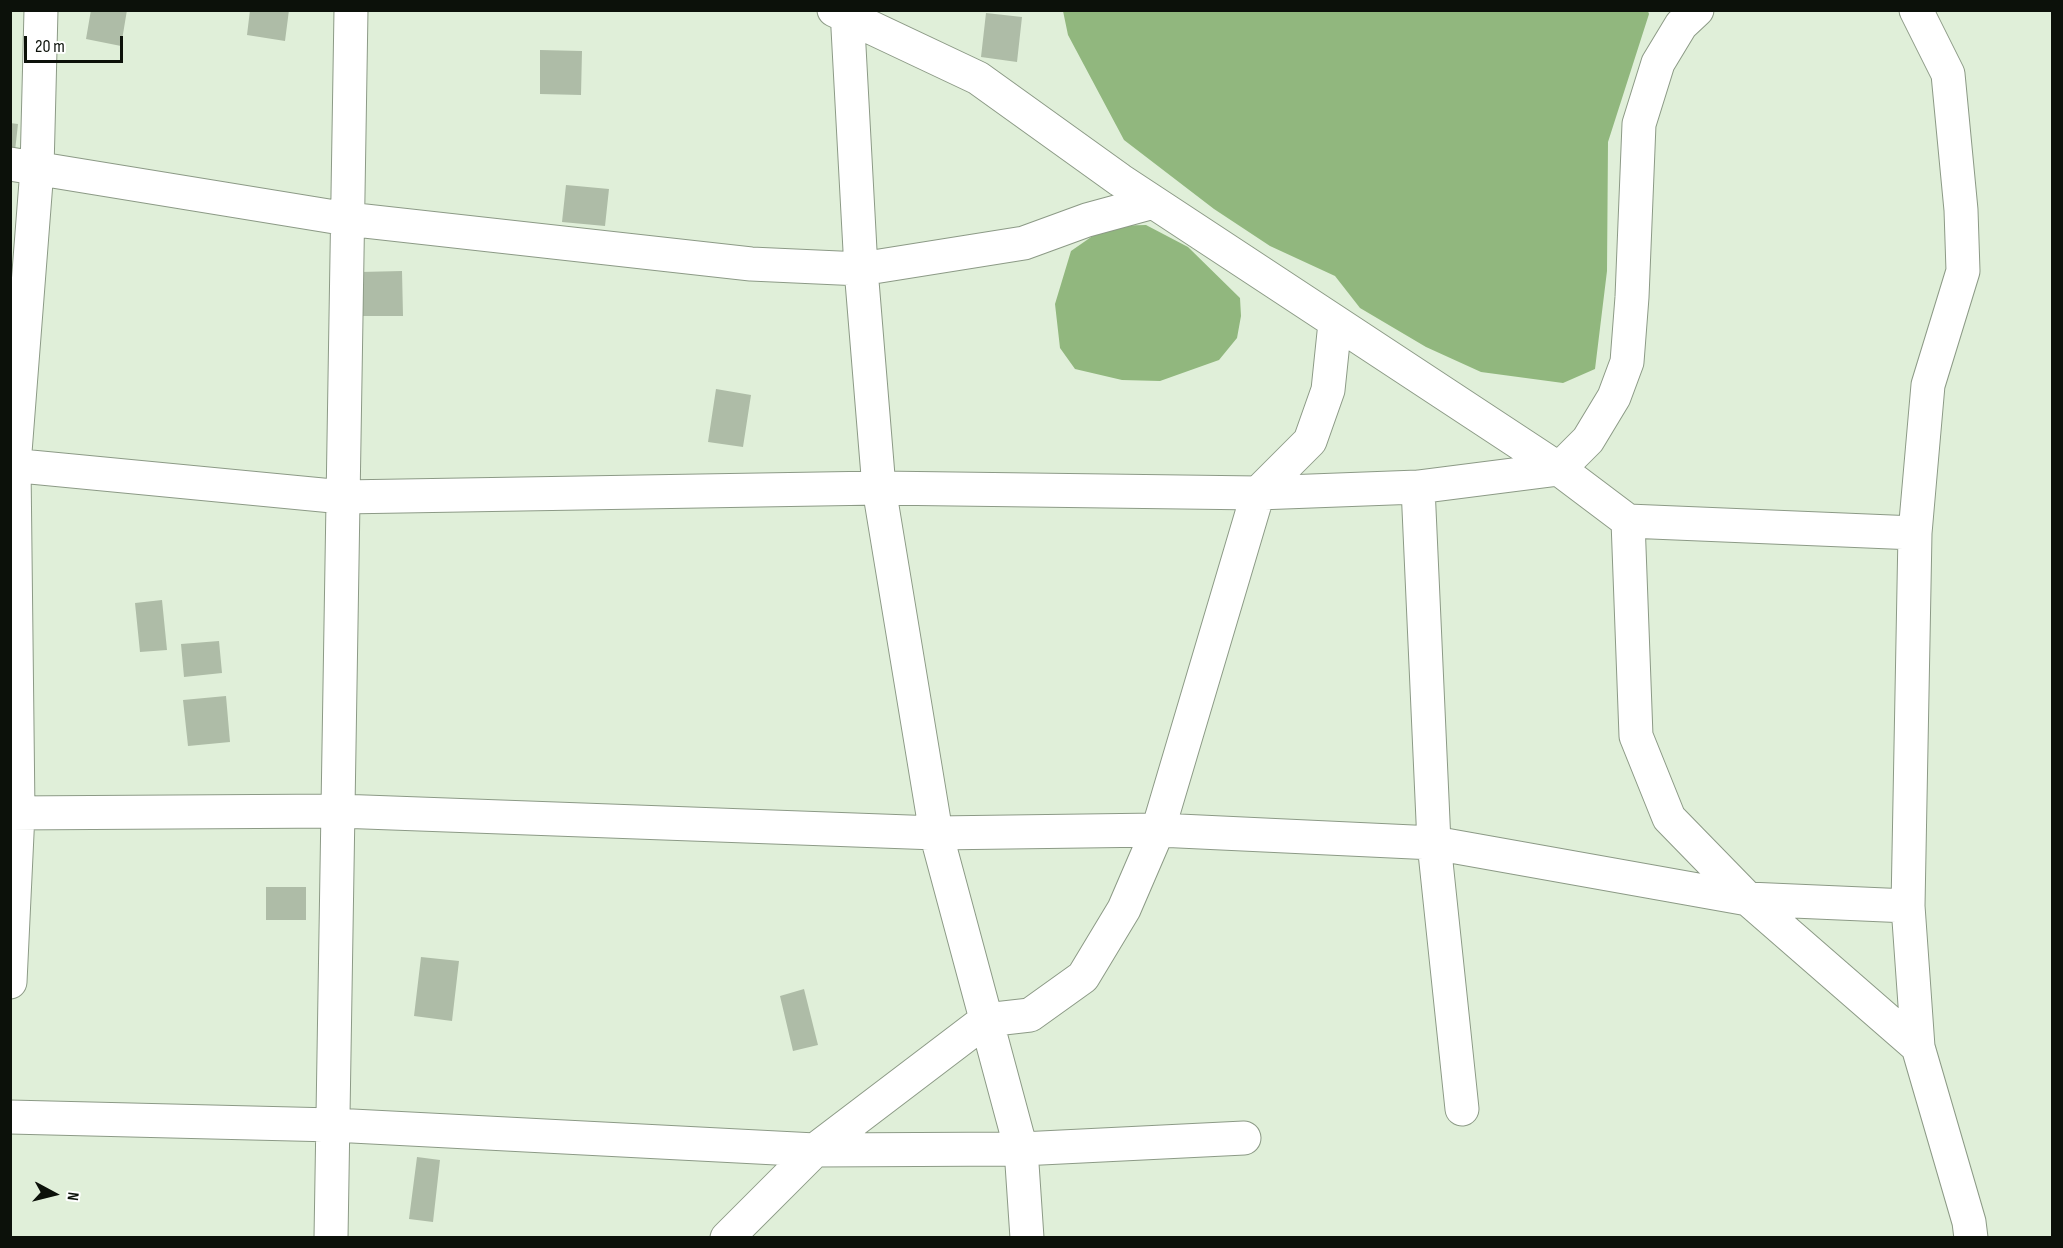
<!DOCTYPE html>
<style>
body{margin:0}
#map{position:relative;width:2063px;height:1248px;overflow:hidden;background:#e0efd9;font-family:"Sofia Sans Condensed",sans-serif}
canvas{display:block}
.frame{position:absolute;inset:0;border:12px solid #0c110a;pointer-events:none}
.north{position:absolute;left:24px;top:1164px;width:60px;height:60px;-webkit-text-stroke:4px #fff;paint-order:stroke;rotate:97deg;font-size:16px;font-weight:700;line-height:24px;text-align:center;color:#0c110a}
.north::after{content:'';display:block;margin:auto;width:21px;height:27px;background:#0c110a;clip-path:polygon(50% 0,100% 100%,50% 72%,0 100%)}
.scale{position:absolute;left:24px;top:36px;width:99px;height:27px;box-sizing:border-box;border:3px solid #0c110a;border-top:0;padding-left:8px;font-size:18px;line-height:21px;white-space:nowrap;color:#0c110a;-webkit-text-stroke:4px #fff;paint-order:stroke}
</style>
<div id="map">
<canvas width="2063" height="1248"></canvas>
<div class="frame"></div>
<div class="north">N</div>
<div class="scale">20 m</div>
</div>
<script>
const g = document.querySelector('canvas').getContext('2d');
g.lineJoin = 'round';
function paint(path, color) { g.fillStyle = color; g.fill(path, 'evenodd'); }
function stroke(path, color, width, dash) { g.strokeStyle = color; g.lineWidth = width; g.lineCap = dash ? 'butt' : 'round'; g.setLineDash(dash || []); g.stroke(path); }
paint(new Path2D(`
 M1063 11H1648L1649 14 1608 142 1607 271 1595 369 1563 383 1481 372 1426 347 1360 308 1335 276 1270 246 1214 209 1124 140 1068 35Z
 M1146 225 1188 247 1240 298 1241 316 1237 338 1219 360 1160 381 1122 380 1075 369 1060 348 1055 304 1071 251 1107 226Z`), '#91b77e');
paint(new Path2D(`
 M91 10H127L121 46 86 39Z
 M250 10H289L285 41 247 35Z
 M986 13 1022 17 1017 62 981 57Z
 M540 50 582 51 581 95 540 94Z
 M10 123 18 124 15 151H10Z
 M566 185 609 189 605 226 562 222Z
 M402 271 403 316H361L360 272Z
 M716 389 751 395 743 447 708 442Z
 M162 600 167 650 140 652 135 603Z
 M219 641 222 673 184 677 181 644Z
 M226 696 230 742 188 746 183 700Z
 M266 887H306V920H266Z
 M421 957 459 961 452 1021 414 1016Z
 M804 989 818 1045 793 1051 780 996Z
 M417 1157 440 1160 433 1222 409 1219Z`), '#aebca7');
const minor = new Path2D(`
 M834 10 978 78 1120 180 1559 469 1588 440 1614 397 1627 362 1632 297 1639 124 1658 63 1681 25 1697 10
 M847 10 861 269 879 488 936 833 1021 1149 1027 1238
 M1916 10 1948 74 1961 210 1963 271 1928 385 1915 533 1908 906 1918 1047 1969 1222 1971 1238
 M10 164 347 219 751 264 861 269 1024 243 1087 220 1153 202
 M10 465 343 497 879 488 1258 493 1418 487 1559 469 1628 521 1915 533
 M1418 487 1434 843 1462 1109
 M1628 521 1636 736 1669 818 1748 899 1918 1047
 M10 813 338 811 936 833 1158 830 1434 843 1748 899 1908 906
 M10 982 18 813 14 465 37 169 41 10
 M10 1117 333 1125 815 1150 1021 1149 1244 1138
 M331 1238 351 10
 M727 1238 815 1150 986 1020 1030 1015 1083 977 1124 909 1158 830 1258 493 1310 441 1328 390 1335 323`);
stroke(minor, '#8c9a86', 35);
stroke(minor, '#fff', 33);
</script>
